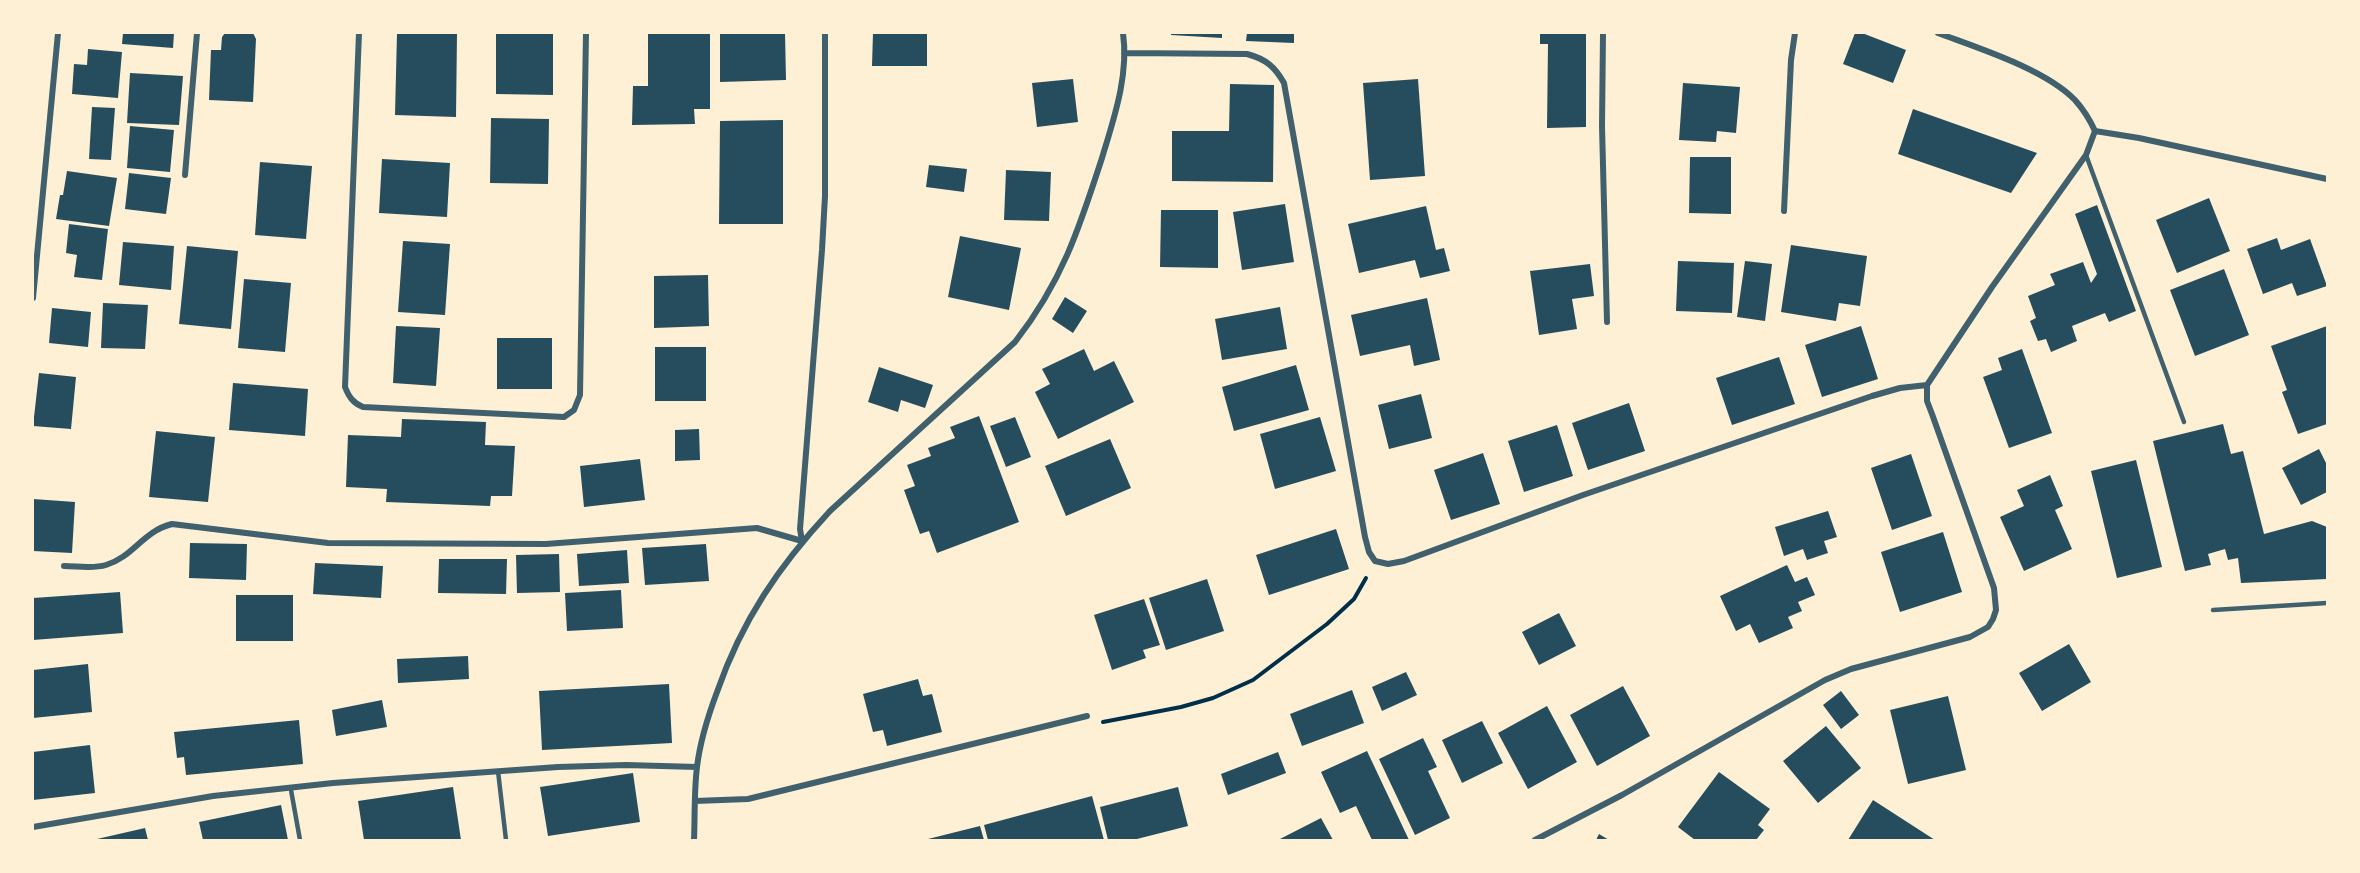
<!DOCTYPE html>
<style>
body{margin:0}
#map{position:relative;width:2360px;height:873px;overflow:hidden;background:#fdf0d5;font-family:Montserrat,sans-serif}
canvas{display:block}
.frame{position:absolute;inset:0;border:34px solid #fdf0d5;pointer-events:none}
</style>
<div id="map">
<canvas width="2360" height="873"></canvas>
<div class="frame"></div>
</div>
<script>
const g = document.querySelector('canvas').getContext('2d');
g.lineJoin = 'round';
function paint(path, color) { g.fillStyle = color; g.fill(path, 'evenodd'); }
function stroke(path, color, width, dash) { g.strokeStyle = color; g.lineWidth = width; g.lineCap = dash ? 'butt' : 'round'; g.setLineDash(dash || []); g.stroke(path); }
paint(new Path2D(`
 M123 33H174L173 48 122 44Z
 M225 33H253L256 39 253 102 209 100 211 50H221L222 37Z
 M397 33H457L456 117 395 115Z
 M496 33H553V95L496 94Z
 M648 33H710V109H694L695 124 632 125 633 86H648Z
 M720 33H785L786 80 720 82Z
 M873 33H927V66H872Z
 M1171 33H1222V38L1171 35Z
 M1247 33H1294V43L1246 41Z
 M1540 33H1586V127L1547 128 1548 44H1540Z
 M1855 33H1862L1906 50 1893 83 1843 64Z
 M88 49 122 52 118 98 72 94 74 64 87 65Z
 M130 73 183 76 179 125 127 123Z
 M1073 79 1078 122 1037 127 1032 83Z
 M1418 79 1425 176 1370 180 1363 83Z
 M1683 83 1740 87 1736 133 1717 131 1716 142 1679 140Z
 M1230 84 1274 85 1273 182 1172 181V131H1229Z
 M92 107 115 108 111 160 89 159Z
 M1913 109 2037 153 2011 193 1898 154Z
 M491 118 549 119 548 184 490 183Z
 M783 120V224H719L720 121Z
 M130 126 174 130 170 172 127 168Z
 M1690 157H1731V214L1689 213Z
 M382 159 450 163 447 217 379 213Z
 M260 162 312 166 306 239 255 235Z
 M929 165 967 169 964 192 926 187Z
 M1006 170 1051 172 1049 221 1004 220Z
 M67 171 117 178 109 226 56 219 60 195H63Z
 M129 173 171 178 166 214 125 209Z
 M2209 198 2230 251 2177 273 2156 220Z
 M1285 204 1294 262 1242 270 1233 212Z
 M2097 205 2136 311 2109 322 2105 313 2072 326 2077 341 2051 352 2046 339 2038 341 2030 321 2036 318 2028 296 2055 285 2050 274 2083 262 2091 283 2097 274 2075 214Z
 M1426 206 1436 250 1444 248 1450 271 1420 278 1415 260 1359 273 1348 224Z
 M1161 210H1218V268L1160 267Z
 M69 224 108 229 102 280 74 277 77 255 66 253Z
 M960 236 1021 248 1009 310 948 297Z
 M2277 238 2281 250 2310 239 2327 286 2297 296 2292 283 2263 294 2247 249Z
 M403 241 450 244 445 315 398 312Z
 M123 242 174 246 171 290 119 285Z
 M1791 245 1867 256 1860 306 1839 303 1836 321 1781 312Z
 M187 246 238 251 231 329 179 324Z
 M1678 261 1734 263 1732 313 1676 311Z
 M1745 261 1772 264 1765 321 1737 317Z
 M1590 264 1594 296 1572 299 1577 329 1539 335 1530 271Z
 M2224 269 2249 335 2195 356 2170 290Z
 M708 275 709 326 654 328V276Z
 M244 279 291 283 285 352 238 348Z
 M1065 297 1087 311 1073 333 1052 319Z
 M1427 298 1440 360 1414 366 1410 345 1360 356 1351 315Z
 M103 303 148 305 145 349 101 348Z
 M1280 307 1287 349 1222 360 1215 319Z
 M52 308 91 312 88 347 49 343Z
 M396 326 440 328 436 386 393 383Z
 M1861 326 1878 379 1822 397 1805 345Z
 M2327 326V424L2298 434 2282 392 2287 390 2271 346Z
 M497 338H552V389H497Z
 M655 347H706V401H655Z
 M1084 349 1094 371 1114 361 1134 402 1058 439 1035 392 1050 384 1042 369Z
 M2022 349 2052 433 2009 448 1983 377 2002 370 1998 358Z
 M1779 357 1795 404 1732 425 1716 378Z
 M1296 365 1309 410 1234 431 1222 387Z
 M879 367 933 385 925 408 901 400 898 412 868 402Z
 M39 373 76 377 71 429 33 426Z
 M233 383 308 389 305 436 229 430Z
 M1421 394 1432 438 1389 449 1378 405Z
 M1629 403 1645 451 1588 470 1572 423Z
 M979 416 1019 522 937 553 929 531 920 534 904 490 915 486 907 465 931 456 928 448 955 438 950 427Z
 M1015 417 1031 457 1006 467 990 426Z
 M1320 417 1336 471 1275 489 1260 434Z
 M402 419 486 422 485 445 515 446 512 496H491L490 506 386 502 387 489 346 487 348 435 401 437Z
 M2223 424 2231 454 2243 451 2264 534 2312 521 2327 527V579L2241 583 2238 558 2228 560 2225 549 2208 554 2211 565 2185 571 2153 441Z
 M1557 425 1573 476 1524 492 1508 441Z
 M699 429 700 460 675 461V430Z
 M156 431 215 437 208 502 149 497Z
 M1110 439 1131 488 1066 516 1045 466Z
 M2319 449 2327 465V492L2301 505 2282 468Z
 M1483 453 1500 504 1451 520 1434 470Z
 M1911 454 1932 516 1892 530 1871 468Z
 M640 459 645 500 584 507 580 466Z
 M2136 460 2162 567 2117 578 2091 471Z
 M2050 475 2063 506 2055 510 2072 549 2024 571 2000 517 2024 506 2017 490Z
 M33 499 75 502 72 553 33 551Z
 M1828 511 1837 537 1824 541 1828 553 1807 560 1803 549 1784 556 1775 527Z
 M1336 529 1349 569 1269 595 1256 555Z
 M1943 532 1962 592 1900 612 1881 552Z
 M190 543 247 544 246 580 189 578Z
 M706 544 709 581 645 585 642 548Z
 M627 550 629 583 579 586 577 554Z
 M559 554 560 592 517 593 516 555Z
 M439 559H507L506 594 438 593Z
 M315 563 383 566 381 598 313 594Z
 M1787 565 1795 582 1807 577 1815 595 1798 602 1802 611 1788 617 1793 628 1759 643 1750 624 1736 631 1720 596Z
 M1207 579 1224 631 1166 650 1149 598Z
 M621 590 623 628 567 631 565 593Z
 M120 592 123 633 33 640V598Z
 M236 595H293V641H236Z
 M1144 599 1160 645 1143 650 1146 658 1112 670 1094 615Z
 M1559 613 1576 646 1539 665 1522 632Z
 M2069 644 2091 682 2042 711 2019 673Z
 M468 656 469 679 398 683 397 659Z
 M88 664 92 712 33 718V670Z
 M1406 672 1417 695 1382 711 1372 687Z
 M918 679 923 696 932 694 942 732 887 746 883 730 873 732 863 694Z
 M669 684 672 743 542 750 539 691Z
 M1623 686 1650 736 1597 766 1570 715Z
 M1352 690 1364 723 1302 746 1290 714Z
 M1841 691 1859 715 1841 729 1823 705Z
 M1948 696 1966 770 1908 784 1890 710Z
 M382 700 387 727 336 736 332 710Z
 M1547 706 1577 762 1528 789 1498 733Z
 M299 720 303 764 186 775 184 757 177 758 174 732Z
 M1482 721 1503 763 1462 783 1442 740Z
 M1826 726 1861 768 1818 803 1783 761Z
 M1423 738 1437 767 1428 771 1450 818 1415 835 1379 759Z
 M90 745 95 793 33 800V752Z
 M1367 751 1409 840H1372L1356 806 1340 813 1321 772Z
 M1278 752 1286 773 1228 795 1221 774Z
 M1719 772 1770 809 1758 825 1764 830 1756 840H1695L1678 827Z
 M633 773 640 822 548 836 540 787Z
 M453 787 461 840H364L358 801Z
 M1178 787 1188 826 1133 840H1108L1100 807Z
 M1092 796 1104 840H988L984 825Z
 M1873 800 1935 840H1848Z
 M281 805 288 840H203L199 822Z
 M1321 818 1333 840H1278Z
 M980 826 984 840H928V839Z
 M145 828 148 840H97V839Z
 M1599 834 1609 840H1596Z`), '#264d5e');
stroke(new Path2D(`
 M1103 722 1181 707 1213 698 1253 680 1327 624 1354 599 1366 578`), '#003049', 4);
stroke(new Path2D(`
 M2086 155 2184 422
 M2213 610 2327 603
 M498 771 506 840
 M291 790 300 840`), '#3f606c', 4.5);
stroke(new Path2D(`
 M359 33 345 387C349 397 353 403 363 407L564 417 574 410 580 395 586 33
 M1603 33 1602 126 1607 322
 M1938 33C1978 48 2045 69 2075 100 2083 109 2090 120 2095 131
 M1126 53 1247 54C1266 59 1275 67 1284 83L1365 537 1369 552 1375 561 1388 564 1404 561 1583 495 1872 396 1900 388 1927 385
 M2095 131 2139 138 2327 179
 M185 175 197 33
 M1784 211 1791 60 1795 33
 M33 298 58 33
 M64 566C77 566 93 569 106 565 133 557 143 531 172 524L328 543 546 544 757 528 802 541 800 529 822 250 825 196V33
 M695 801 748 799 1087 716
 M33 827 213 796 333 783 558 767 626 765 697 767
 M694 840C695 816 694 791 697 767 700 741 708 716 717 692 742 620 779 566 830 511L1015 342C1062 282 1079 229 1102 158 1114 118 1129 75 1123 33
 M1535 840 1622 795 1825 680 1851 669 1970 637 1988 627 1993 619 1996 610 1994 588 1932 414 1927 401V385L1992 287 2086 155 2095 131`), '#3f606c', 6);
</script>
